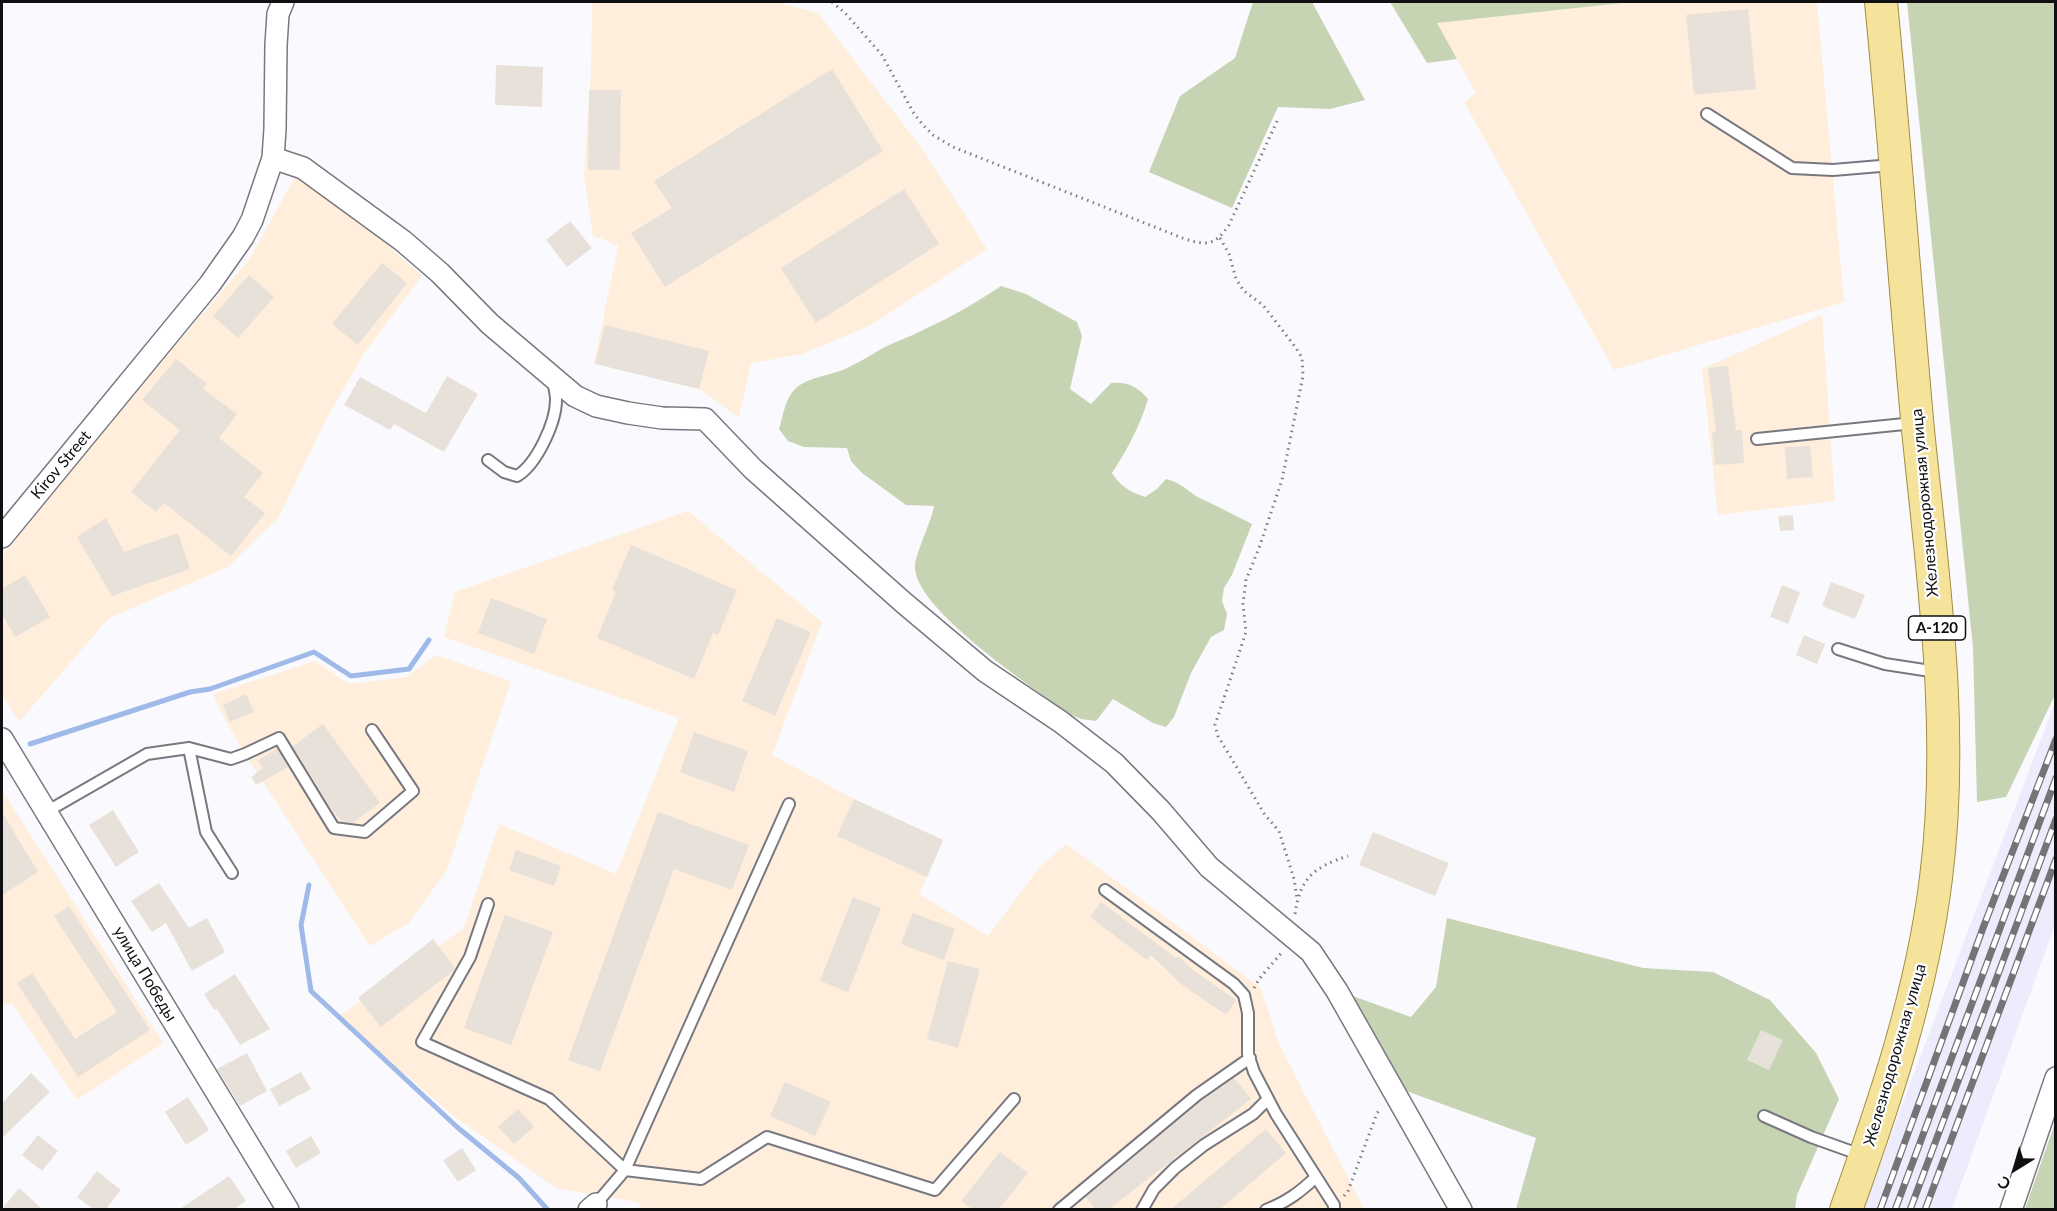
<!DOCTYPE html>
<meta charset="utf-8">
<style>
body{margin:0}
#map{position:relative;width:2057px;height:1211px;overflow:hidden;background:#fafafe;font-family:Lato,sans-serif}
canvas{display:block}
.frame{position:absolute;inset:0;border:3px solid #101013;pointer-events:none}
.north{position:absolute;left:1985px;top:1139px;width:60px;height:60px;-webkit-text-stroke:4px #fff;paint-order:stroke;rotate:217deg;font-size:16px;font-weight:700;line-height:24px;text-align:center;color:#101013}
.north::after{content:'';display:block;margin:auto;width:21px;height:27px;background:#101013;clip-path:polygon(50% 0,100% 100%,50% 72%,0 100%)}
</style>
<div id="map">
<canvas width="2057" height="1211"></canvas>
<div class="frame"></div>
<div class="north">С</div>
</div>
<script>
const g = document.querySelector('canvas').getContext('2d');
g.lineJoin = 'round';
function paint(path, color) { g.fillStyle = color; g.fill(path, 'evenodd'); }
function stroke(path, color, width, dash) { g.strokeStyle = color; g.lineWidth = width; g.lineCap = dash ? 'butt' : 'round'; g.setLineDash(dash || []); g.stroke(path); }
function label(font, color, halo, rows, align = 'center') {
  g.font = font + ' Lato,sans-serif'; g.lineWidth = 4.5; g.setLineDash([]); g.textBaseline = 'middle'; g.strokeStyle = halo; g.fillStyle = color; for (const [text, x, y, turn = 0] of rows) {
    g.save(); g.translate(x, y); g.rotate((+turn || 0) * Math.PI / 180); g.textAlign = isNaN(turn) ? turn : align; if (halo) g.strokeText(text, 0, 0); g.fillText(text, 0, 0); g.restore();
  }
}
paint(new Path2D(`
 M2055 702V925L1952 1209H1864L1908 1089Z`), '#edecfc');
paint(new Path2D(`
 M592 2H776L818 13 923 150 987 249 871 325 803 354 751 363 739 418 701 390 594 363 618 246 603 239 593 236 584 176 591 71Z
 M1632 2H1817L1844 302 1614 370 1464 102 1476 93 1436 23Z
 M296 175 371 231 422 276 363 355 327 418 278 518 228 567 109 618 19 722 2 695V556L135 392 249 260Z
 M1822 315 1835 501 1718 515 1702 369Z
 M688 511 822 622 772 755 854 799 943 840 919 894 988 936 1039 868 1066 844 1261 988 1279 1044 1363 1207 1361 1210 638 1209 642 1203 556 1188 455 1117 338 1017 464 928 499 824 616 874 679 718 444 637 455 592Z
 M436 655 511 681 447 870 409 923 370 946 250 762 228 725 213 694 315 661 349 684 407 677Z
 M2 790 163 1043 77 1100 12 1003 2 1006Z`), '#feeedb');
paint(new Path2D(`
 M1253 2H1312L1365 100 1330 109 1278 107 1232 208 1149 172 1180 96 1235 58Z
 M1390 2H1632L1437 23 1457 59 1427 63Z
 M1907 2H2055V695L2006 797 1977 802 1973 648Z
 M1001 286 1026 294 1077 322 1082 336 1070 389 1091 404 1111 383C1128 382 1137 386 1148 399 1141 424 1126 452 1112 473 1120 486 1130 492 1145 497L1157 489 1166 479C1185 484 1189 494 1204 500 1221 508 1236 516 1252 524L1232 575 1224 588 1222 601 1227 614 1224 630 1211 637 1191 673 1174 717 1166 727 1153 723 1113 699 1096 721 1081 719 1067 713C1033 687 915 610 915 567 915 554 931 523 934 506L906 505 862 473 851 461 847 448 804 447 788 441 779 429C783 416 785 398 796 388 810 376 831 376 847 368 860 362 871 355 883 348 897 341 912 336 925 329 952 317 977 302 1001 286Z
 M1447 918 1643 968 1713 972 1770 1000 1816 1053 1839 1099 1797 1195 1795 1209H1516L1536 1138 1395 1087 1350 995 1411 1017 1436 987Z
 M2055 1123V1209H2025Z`), '#c7d4b3');
stroke(new Path2D(`
 M30 744 190 692 210 689 314 652 351 676 409 669 429 640
 M309 885 301 925 311 991 457 1127 519 1178 548 1210`), '#9fb9e8', 5);
paint(new Path2D(`
 M1748 9 1756 89 1694 95 1686 15Z
 M496 65 543 67 542 107 495 105Z
 M832 69 883 151 665 287 631 233 672 208 654 181Z
 M589 90H621L620 170H588Z
 M904 189 939 244 816 323 781 268Z
 M570 221 592 248 567 267 546 240Z
 M382 263 407 283 358 345 332 324Z
 M249 275 274 297 238 338 213 316Z
 M605 325 709 351 699 389 595 364Z
 M176 359 207 384 203 389 237 414 219 438 263 473 244 497 265 513 231 556 164 503 156 512 131 492 180 430 142 400Z
 M1728 366 1736 430H1742L1744 463 1715 465 1712 432H1716L1708 368Z
 M447 376 478 394 444 452 394 424 390 430 344 405 360 377 426 413Z
 M1810 446 1813 477 1787 479 1785 447Z
 M1793 515 1794 530 1780 531 1778 516Z
 M106 518 124 552 178 533 190 569 112 596 77 537Z
 M631 545 737 590 718 635 713 633 694 679 597 638 616 592 612 590Z
 M25 575 50 617 15 637 2 614V589Z
 M1831 582 1865 595 1855 619 1822 606Z
 M1782 585 1800 592 1788 624 1770 617Z
 M491 598 547 619 534 654 478 633Z
 M777 618 811 632 775 716 742 701Z
 M1804 635 1825 644 1817 664 1796 655Z
 M246 694 254 712 230 722 223 705Z
 M323 724 380 803 352 823 341 821 327 802 293 746Z
 M694 732 748 751 734 792 680 772Z
 M277 749 288 767 256 785 251 777 263 768 258 760Z
 M854 799 943 840 927 877 837 836Z
 M113 810 139 852 116 867 89 825Z
 M2 812 38 872 2 895Z
 M658 812 749 845 732 890 674 869 600 1071 568 1060Z
 M1373 832 1449 863 1435 896 1359 865Z
 M516 850 561 866 554 886 509 870Z
 M159 883 189 928 207 918 225 952 192 971 166 923 152 932 131 901Z
 M853 897 881 908 848 992 820 981Z
 M1101 902 1176 958 1178 956 1193 970 1236 1000 1226 1015 1181 984 1151 955 1147 960 1090 917Z
 M69 906 150 1030 78 1077 17 983 32 973 75 1039 117 1012 54 916Z
 M913 913 955 929 944 960 901 944Z
 M505 915 553 932 511 1045 464 1028Z
 M433 939 455 968 454 970 381 1027 358 998Z
 M948 961 980 969 958 1048 927 1039Z
 M235 974 270 1029 240 1045 217 1009 214 1010 204 994Z
 M1761 1030 1783 1040 1769 1070 1747 1060Z
 M247 1053 267 1091 240 1106 217 1069Z
 M301 1072 311 1089 279 1106 270 1089Z
 M31 1073 50 1092 2 1138V1103Z
 M1234 1078 1251 1099 1109 1209H1095L1086 1197 1202 1101Z
 M785 1082 831 1102 815 1136 770 1116Z
 M188 1097 209 1130 186 1145 165 1112Z
 M518 1109 534 1127 514 1144 498 1127Z
 M1266 1129 1286 1153 1220 1209H1171Z
 M38 1135 58 1151 42 1171 22 1155Z
 M311 1136 321 1153 296 1168 286 1151Z
 M462 1148 476 1170 458 1182 443 1160Z
 M1000 1152 1028 1173 999 1209H972L961 1201Z
 M97 1171 121 1190 106 1209H93L77 1197Z
 M229 1176 246 1201 234 1209H180Z
 M19 1188 42 1209H2Z`), '#e8e1da');
const service = new Path2D(`
 M1707 114 1792 168 1833 170 1892 165
 M1757 439 1914 423
 M488 460 504 472 517 476C537 464 556 422 556 400 556 393 554 387 553 380
 M1838 649 1885 664 1937 672
 M189 748 206 832 232 873
 M46 812 147 754 189 748 231 759 245 754 279 738 334 828 365 832 413 791 372 730
 M1105 890 1234 984 1244 995 1248 1013V1054L1254 1072 1276 1114 1334 1205V1210
 M488 904 470 957 422 1042 549 1099 625 1170 789 804
 M1764 1116 1811 1137 1864 1156
 M596 1204 625 1170 701 1179 767 1137 935 1190 1014 1099
 M1059 1210 1197 1095 1250 1058
 M1142 1210 1154 1189 1175 1168 1204 1145 1253 1114 1268 1099
 M1266 1210C1287 1202 1300 1192 1316 1177`);
const minor = new Path2D(`
 M273 158 303 168 403 241 440 273 490 324 575 396 596 406 628 413 662 418 705 419 753 469 904 603 985 671 1061 722 1114 763 1161 811 1209 867 1311 952 1337 991 1461 1210
 M2 537 210 284 243 237 252 220 273 158 275 129 276 45 278 14 283 2
 M2 739 288 1210
 M589 1210 596 1204
 M2011 1210 2056 1078`);
const primary = new Path2D(`
 M1846 1210C1885 1101 1922 993 1936 878 1955 729 1933 578 1918 430 1905 288 1895 144 1881 2`);
stroke(service, '#797880', 14);
stroke(minor, '#797880', 24);
stroke(primary, '#a28d40', 34);
stroke(new Path2D(`
 M832 2 845 13 882 55 913 112 923 125 933 135 953 147 1185 239C1208 246 1215 245 1229 225L1279 117
 M1220 238 1229 254 1236 279 1244 291 1263 305 1296 348 1302 358 1303 376 1282 480 1259 548 1246 580 1243 604 1246 632 1215 725 1218 736 1265 815 1279 831 1294 879 1297 899
 M1295 914C1300 878 1314 867 1348 856
 M1254 988 1259 979 1283 951
 M1344 1196 1348 1191 1377 1113 1381 1109`), '#7d7d81', 3, [1.5, 4.5]);
stroke(service, '#fff', 10);
stroke(minor, '#fff', 21);
stroke(primary, '#f6e39b', 32);
const rail = new Path2D(`
 M1880 1210 1983 928 2056 739
 M1895 1210 2056 778
 M1910 1210 2056 819
 M1925 1210 2056 859`);
stroke(rail, '#747478', 7);
stroke(rail, '#fff', 4.5, [14]);
for (const [x, y, w] of [
 [1937,628,57]
]) { const box = new Path2D(); box.roundRect(x - w / 2, y - 12, w, 24, 4.5); g.fillStyle = '#fff'; g.fill(box); stroke(box, '#101013', 1.5); }
label('bold 15px', '#101013', null, [
 ["А-120",1937,628]
]);
label('16px', '#101013', '#fff', [
 ["Kirov Street",61,465,-50],
 ["Железнодорожная улица",1925,503,-95],
 ["улица Победы",145,974,59],
 ["Железнодорожная улица",1895,1055,-74]
]);
</script>
